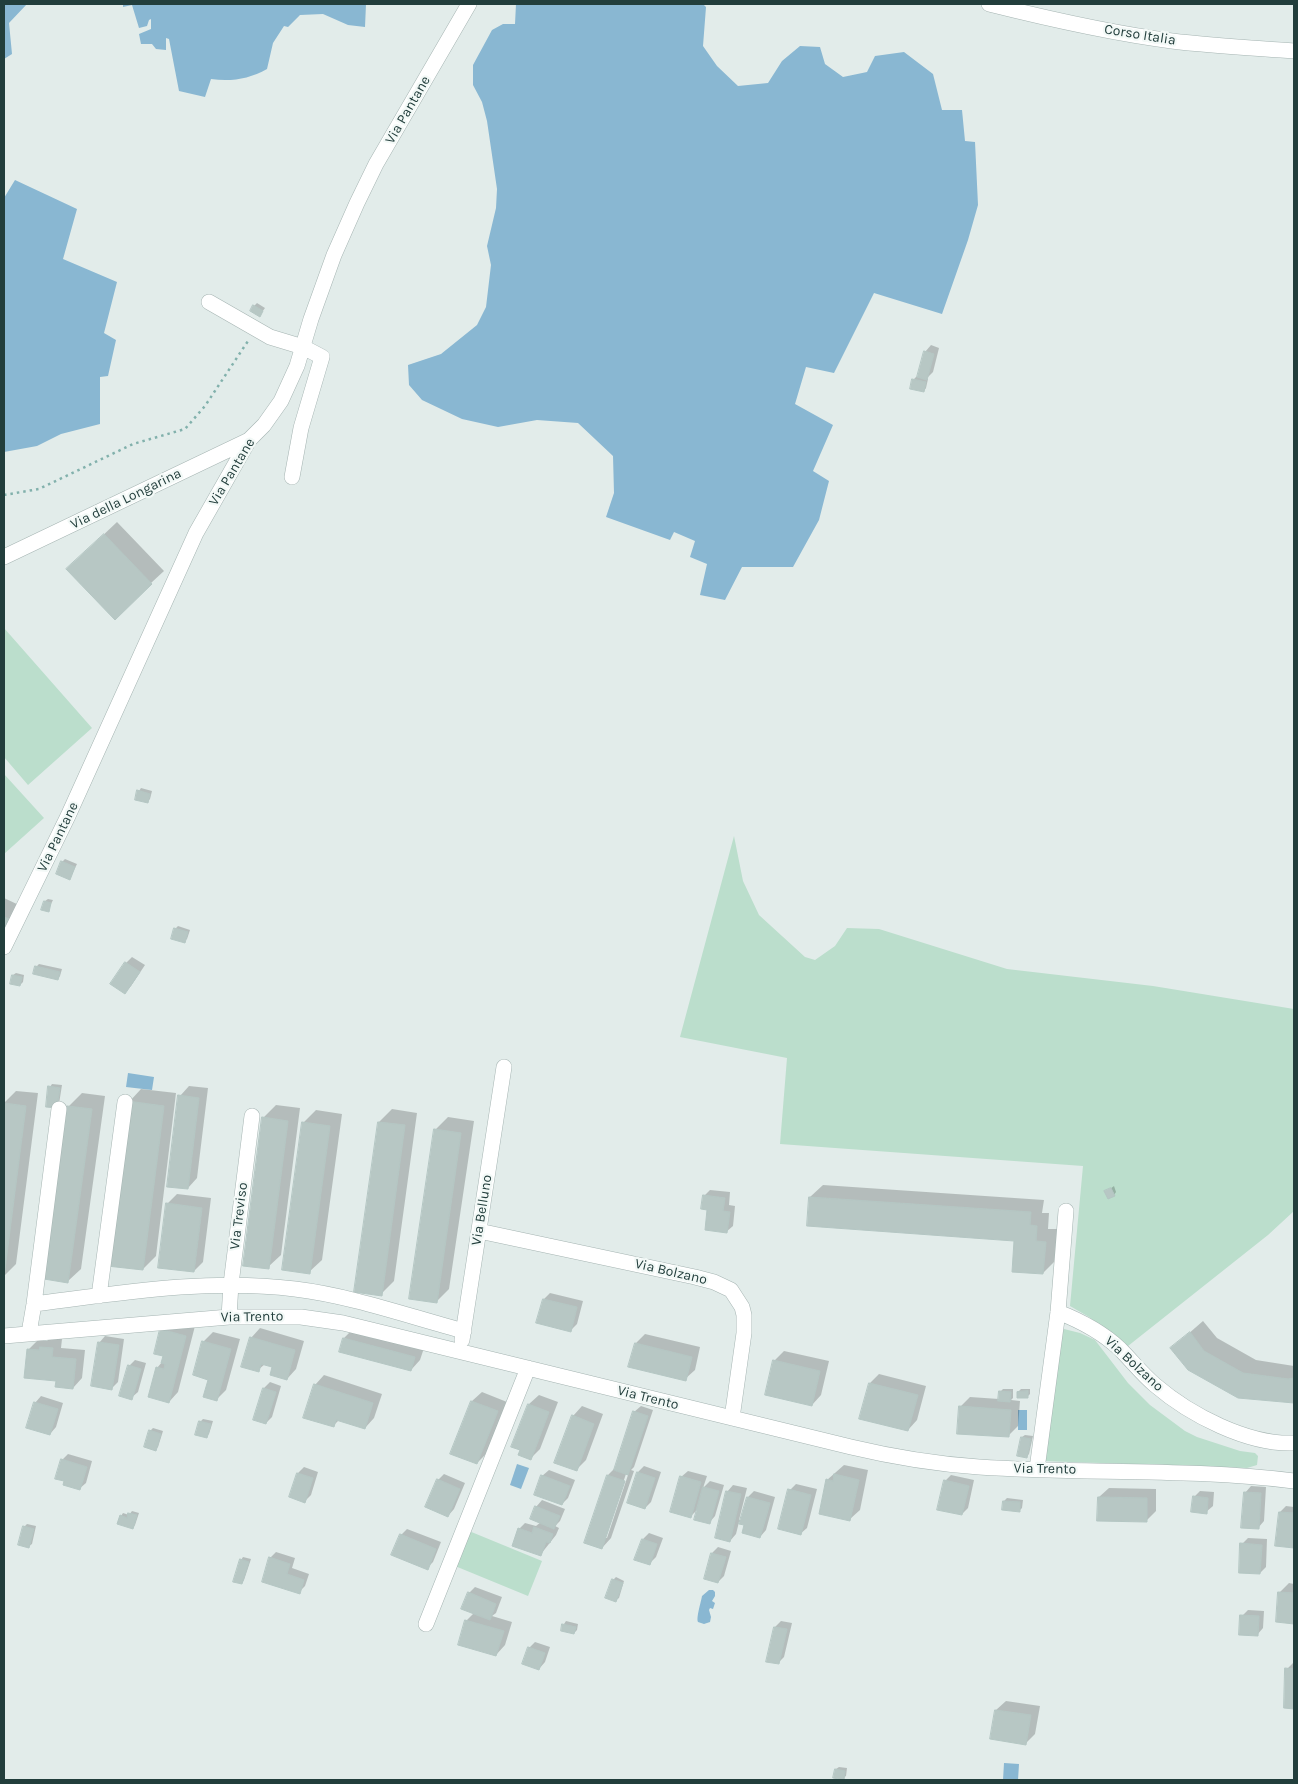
<!DOCTYPE html>
<style>
body{margin:0}
#map{position:relative;width:1298px;height:1784px;overflow:hidden;background:#e2ecea;font-family:Karla,sans-serif}
canvas{display:block}
.frame{position:absolute;inset:0;border:5px solid #223e3c;pointer-events:none}
</style>
<div id="map">
<canvas width="1298" height="1784"></canvas>
<div class="frame"></div>
</div>
<script>
const g = document.querySelector('canvas').getContext('2d');
g.lineJoin = 'round';
function paint(path, color) { g.fillStyle = color; g.fill(path, 'evenodd'); }
function stroke(path, color, width, dash) { g.strokeStyle = color; g.lineWidth = width; g.lineCap = dash ? 'butt' : 'round'; g.setLineDash(dash || []); g.stroke(path); }
function label(font, color, halo, rows, align = 'center') {
  g.font = font + ' Karla,sans-serif'; g.lineWidth = 4.5; g.setLineDash([]); g.textBaseline = 'middle'; g.strokeStyle = halo; g.fillStyle = color; for (const [text, x, y, turn = 0] of rows) {
    g.save(); g.translate(x, y); g.rotate((+turn || 0) * Math.PI / 180); g.textAlign = isNaN(turn) ? turn : align; if (halo) g.strokeText(text, 0, 0); g.fillText(text, 0, 0); g.restore();
  }
}
paint(new Path2D(`
 M4 628 92 728 28 785 4 757Z
 M4 774 44 818 4 854Z
 M734 836 743 881 759 915 805 957 815 960 835 946 847 928 879 929 1007 969 1153 986 1294 1009V1211L1268 1235 1128 1346 1089 1317 1070 1306 1083 1166 780 1144 787 1058 680 1037Z
 M1064 1329 1080 1333 1095 1340 1128 1383 1150 1405 1185 1431 1197 1437 1240 1451 1255 1453 1258 1456 1257 1465 1247 1468 1042 1461 1062 1331Z
 M469 1531 542 1561 528 1596 455 1566Z`), '#bbdecc');
paint(new Path2D(`
 M4 4H27L9 23 12 54 4 59Z
 M123 4H366L365 27 348 25 323 14 300 15 288 27 284 26 273 43 267 69C249 79 231 82 211 79L205 97 179 91 169 39 166 38V50L156 49 152 44H141L139 34 151 29V19L149 20 147 26 139 28 132 5 123 7Z
 M516 4H703L706 7 703 46 717 66 738 86 768 83 782 61 800 46 820 47 825 64 843 77 867 72 875 56 904 52 933 74 942 110H962L965 141 975 142 978 205 968 240 942 314 874 293 834 373 806 367 795 404 833 425 813 471 829 481 819 520 793 567H742L725 600 700 595 707 564 690 557 695 541 674 532 670 540 606 517 614 493 613 456 578 423 537 420 498 427 462 419 422 400 409 385 408 365 441 354 477 325 486 307 491 265 487 246 496 208 497 189 487 121 482 102 473 85V65L492 30 503 24H515Z
 M15 180 77 209 63 259 117 282 104 333 116 340 108 376 100 377V424L61 434 37 446 4 452V198Z
 M128 1073 154 1077 152 1090 126 1087Z
 M1018 1410H1027V1430H1018Z
 M517 1464 529 1468 521 1489 510 1485Z
 M709 1590H713L715 1592V1596L712 1601 715 1603 713 1609 710 1608 709 1610 711 1617 710 1622 704 1624 698 1622C696 1618 701 1602 702 1596Z
 M1004 1763 1019 1764 1018 1780H1003Z`), '#89b7d2');
paint(new Path2D(`
 M257 303 265 308 260 315 254 306Z
 M931 345 939 348 933 372 926 379H928L926 388 924 391 913 380 916 377H918L925 352Z
 M117 522 164 571 151 583 81 556Z
 M141 788 152 791 150 799 147 802 139 791Z
 M65 859 77 864 70 878 62 862Z
 M4 898 21 906 4 942Z
 M48 899 53 900 48 910 45 901Z
 M178 926 190 930 187 939 184 941 175 929Z
 M132 957 145 965 131 986 125 992 126 963Z
 M39 964 62 969 60 976 58 979 36 967Z
 M16 973 24 975 23 982 20 985 13 975Z
 M52 1084 62 1085 59 1104 50 1087Z
 M189 1086 208 1088 197 1178 188 1188 180 1096Z
 M141 1089 176 1093 156 1256 143 1269 129 1102Z
 M16 1091 38 1093 16 1264 4 1276V1103Z
 M82 1093 105 1096 81 1269 68 1281 45 1278 69 1106Z
 M276 1105 300 1108 281 1255 268 1267 263 1118Z
 M392 1109 417 1113 394 1281 381 1294 379 1122Z
 M316 1110 342 1114 322 1260 309 1272 303 1123Z
 M448 1117 474 1121 449 1289 436 1302 435 1130Z
 M823 1185 1044 1200 1042 1213H1049L1048 1229H1058L1056 1260 1043 1273 1015 1240 810 1197Z
 M1114 1186 1116 1192 1114 1195 1106 1192Z
 M710 1190 730 1192 729 1205 735 1206 733 1226 726 1232 709 1209 704 1196Z
 M177 1194 211 1198 203 1262 194 1271 167 1204Z
 M550 1293 583 1301 577 1324 571 1330 544 1299Z
 M1203 1321 1217 1338 1256 1360 1294 1366V1402L1238 1397 1172 1348Z
 M195 1326 178 1392 169 1402 157 1368 162 1362 164 1355 162 1330Z
 M260 1328 304 1341 296 1369 287 1379 273 1366 265 1364 258 1370 251 1338Z
 M353 1329 424 1348 420 1360 411 1370 344 1338Z
 M213 1332 240 1339 226 1390 217 1399 210 1379 194 1374 204 1341Z
 M645 1334 700 1347 695 1370 685 1379 636 1343Z
 M105 1336 124 1339 118 1382 112 1388 99 1343Z
 M50 1338 62 1339 61 1348 85 1350 82 1378 73 1388 28 1350 38 1340 47 1341Z
 M784 1351 829 1361 821 1395 812 1405 774 1361Z
 M135 1360 146 1363 138 1392 131 1398 129 1366Z
 M879 1374 926 1386 917 1420 908 1430 870 1383Z
 M324 1375 382 1394 374 1418 365 1428 339 1420 333 1426 315 1385Z
 M270 1382 281 1386 272 1417 266 1423 264 1388Z
 M1003 1389H1013V1398L1011 1400 1020 1401 1018 1426 1008 1436 960 1407 970 1397 999 1399 1000 1392Z
 M1021 1389H1030V1394L1028 1396 1018 1392Z
 M482 1392 507 1402 487 1453 477 1463 452 1453 472 1401Z
 M539 1395 558 1402 540 1449 530 1459 529 1404Z
 M41 1396 63 1403 56 1427 50 1434 35 1403Z
 M582 1406 603 1414 586 1460 576 1470 573 1416Z
 M641 1406 653 1410 634 1467 631 1470 634 1471 611 1538 602 1548 586 1542 608 1475 616 1467 634 1412ZM626 1474 628 1475 607 1538H604Z
 M203 1419 213 1421 209 1434 206 1437 200 1422Z
 M153 1428 163 1431 158 1447 156 1449 150 1431Z
 M1025 1435 1033 1436 1029 1454 1027 1456 1022 1437Z
 M68 1454 92 1461 86 1483 79 1489 62 1460Z
 M844 1465 868 1470 860 1510 850 1519 827 1480Z
 M644 1466 661 1472 651 1502 645 1508 628 1502 638 1472Z
 M304 1467 318 1472 311 1495 305 1501 290 1497 298 1473Z
 M549 1470 575 1480 568 1498 562 1504 542 1476Z
 M688 1471 707 1476 703 1488 710 1481 724 1485 715 1516 709 1523 698 1509 691 1516 681 1477Z
 M444 1474 465 1483 454 1509 448 1516 438 1480Z
 M951 1475 974 1480 968 1508 962 1514 945 1481Z
 M796 1484 817 1489 807 1528 800 1534 790 1490Z
 M733 1485 747 1488 739 1520H742L748 1497 754 1491 775 1497 766 1530 760 1537 746 1524 739 1522 736 1534 730 1541 727 1492Z
 M1251 1486 1266 1487 1264 1521 1258 1528 1245 1493Z
 M1109 1488 1156 1489V1511L1146 1521 1099 1497Z
 M1200 1491 1214 1492 1213 1506 1206 1512 1194 1497Z
 M1007 1498 1023 1500 1022 1508 1019 1511 1004 1501Z
 M542 1500 565 1509 560 1521 555 1526 559 1528 556 1535 541 1554 519 1529 525 1523 536 1526 541 1522 536 1507Z
 M1286 1506 1294 1507V1547L1277 1545 1280 1512Z
 M132 1511 139 1513 135 1525 133 1528 121 1516 123 1513 129 1515Z
 M27 1524 36 1526 32 1544 29 1546 24 1527Z
 M407 1529 441 1542 433 1562 427 1568 401 1535Z
 M649 1533 663 1538 656 1557 650 1563 643 1539Z
 M1248 1538 1267 1539 1266 1567 1260 1573 1242 1544Z
 M718 1547 731 1551 724 1576 718 1582 712 1553Z
 M276 1552 295 1558 292 1568 309 1574 305 1586 299 1592 270 1558Z
 M243 1557 251 1559 244 1580 242 1583 241 1560Z
 M616 1577 624 1581 619 1598 616 1600 613 1580Z
 M1289 1583 1294 1584V1622L1277 1621 1279 1593Z
 M475 1587 502 1597 496 1613 492 1616 512 1622 505 1645 496 1655 466 1621 474 1613 469 1593Z
 M1248 1610 1264 1611 1263 1628 1257 1635 1242 1616Z
 M566 1621 578 1624 577 1630 574 1633 562 1630 564 1624Z
 M781 1621 792 1623 784 1657 778 1663 775 1627Z
 M535 1642 550 1647 545 1662 539 1669 529 1648Z
 M1293 1663H1294V1707H1285L1287 1669Z
 M1006 1701 1040 1706 1035 1734 1025 1744 992 1738 996 1710Z
 M839 1767 847 1768 846 1776 843 1778 836 1769Z`), '#0003');
const building = new Path2D(`
 M253 305 263 311 260 317 250 311Z
 M924 351 934 354 927 380 917 377Z
 M912 379 926 382 924 392 910 389Z
 M104 534 152 584 115 620 66 569Z
 M137 790 150 794 148 803 135 800Z
 M61 861 75 867 70 880 56 874Z
 M44 901 51 903 49 912 41 910Z
 M4 917 9 919 4 929Z
 M174 928 188 932 185 943 171 939Z
 M125 962 140 972 125 994 110 984Z
 M35 966 60 972 58 980 33 974Z
 M12 975 22 977 20 986 10 984Z
 M48 1086 60 1088 57 1108 46 1107Z
 M178 1095 199 1098 188 1189 167 1187Z
 M127 1101 164 1106 143 1270 107 1266Z
 M4 1103 26 1106 4 1277Z
 M67 1106 92 1109 68 1283 44 1279Z
 M262 1117 288 1121 269 1269 243 1266Z
 M302 1122 330 1126 310 1274 282 1270Z
 M378 1122 405 1125 382 1296 354 1292Z
 M434 1129 461 1133 437 1303 409 1299Z
 M1111 1188 1115 1196 1108 1199 1104 1191Z
 M703 1195 725 1198 723 1211 730 1212 727 1233 705 1230 707 1210 701 1209Z
 M809 1197 1031 1212 1030 1225 1037 1226 1036 1241 1046 1242 1043 1274 1012 1272 1014 1241 807 1226Z
 M166 1203 202 1208 194 1272 158 1268Z
 M543 1299 577 1307 571 1332 536 1323Z
 M160 1329 186 1336 169 1403 148 1397 156 1367 164 1369 165 1364 161 1363 163 1356 154 1354Z
 M1190 1332 1204 1351 1243 1373 1288 1379 1294 1378V1403L1238 1398 1188 1370 1170 1348Z
 M250 1337 295 1350 287 1380 270 1375 272 1367 261 1364 259 1372 241 1367Z
 M343 1338 415 1357 411 1371 339 1352Z
 M202 1341 231 1349 217 1401 203 1397 208 1380 193 1375Z
 M98 1342 119 1345 112 1390 91 1386Z
 M635 1343 692 1357 686 1381 628 1367Z
 M40 1347 53 1348 52 1357 76 1359 73 1389 55 1387 56 1381 24 1378 27 1349 39 1350Z
 M773 1360 820 1371 812 1406 765 1395Z
 M128 1365 141 1369 132 1400 119 1396Z
 M869 1383 918 1395 908 1431 859 1419Z
 M314 1384 373 1403 365 1429 336 1420 334 1427 303 1418Z
 M263 1388 276 1392 266 1424 253 1420Z
 M999 1391 1011 1392 1010 1402 998 1401Z
 M1028 1391V1398H1017V1392Z
 M471 1401 498 1411 477 1464 450 1454Z
 M34 1402 58 1409 50 1435 26 1428Z
 M528 1404 549 1412 531 1460 518 1455 520 1450 511 1447Z
 M959 1406 1011 1410 1009 1437 957 1434Z
 M633 1411 648 1416 628 1475 614 1470Z
 M572 1415 594 1424 577 1471 554 1463Z
 M199 1421 211 1424 207 1438 195 1435Z
 M149 1430 161 1434 156 1451 144 1447Z
 M1021 1437 1031 1439 1027 1458 1017 1456Z
 M61 1459 87 1467 80 1490 63 1485 64 1481 55 1479Z
 M637 1472 655 1478 645 1509 627 1503Z
 M297 1473 313 1478 305 1503 289 1497Z
 M834 1474 859 1480 850 1521 819 1514 826 1479 833 1481Z
 M541 1475 570 1486 562 1505 534 1495Z
 M607 1475 625 1481 602 1549 584 1543Z
 M680 1476 701 1482 691 1518 670 1512Z
 M437 1479 460 1489 448 1517 425 1507Z
 M944 1480 969 1486 962 1515 937 1510Z
 M703 1487 719 1491 710 1524 694 1520Z
 M788 1489 811 1495 801 1535 778 1529Z
 M726 1491 741 1494 730 1542 715 1538Z
 M1244 1492 1261 1493 1259 1529 1241 1528Z
 M1193 1496 1208 1498 1207 1514 1191 1512Z
 M747 1497 770 1503 760 1538 742 1533 744 1525 739 1524Z
 M1098 1497 1147 1498V1522L1097 1521Z
 M1003 1501 1020 1502V1512L1002 1510Z
 M535 1506 560 1516 554 1529 530 1519Z
 M1279 1512 1294 1513V1548L1275 1546Z
 M128 1513 137 1515 133 1529 117 1524 120 1515 127 1518Z
 M23 1526 34 1529 29 1548 18 1545Z
 M534 1527 553 1534 550 1543 546 1542 541 1556 512 1546 518 1528 532 1533Z
 M400 1534 436 1549 428 1570 391 1555Z
 M642 1539 657 1544 650 1565 634 1560Z
 M1240 1543 1262 1545 1260 1574 1239 1573Z
 M711 1553 726 1557 718 1583 704 1579Z
 M269 1557 290 1564 287 1574 304 1580 300 1594 262 1582Z
 M240 1559 249 1562 242 1584 233 1582Z
 M612 1579 623 1583 616 1602 605 1598Z
 M468 1592 496 1604 490 1620 461 1609Z
 M1278 1592 1294 1593V1624L1276 1622Z
 M1240 1615 1259 1616 1258 1636 1239 1635Z
 M465 1620 504 1631 496 1656 458 1645Z
 M562 1624 576 1627 574 1634 561 1631Z
 M774 1627 787 1629 779 1664 766 1662Z
 M528 1647 545 1653 539 1670 522 1664Z
 M1285 1668 1294 1669V1709L1284 1708Z
 M995 1710 1031 1715 1026 1745 990 1739Z
 M835 1769 845 1771 844 1780 833 1778Z`);
paint(building, '#b7c7c4');
stroke(building, '#b4c6c3', 1);
const minor = new Path2D(`
 M989 4C1049 19 1110 33 1172 41 1213 46 1254 48 1294 51
 M209 302 270 337 303 347 322 357 301 428 292 477
 M4 557 249 440
 M4 947 68 816 196 533 249 440 264 425 281 401 297 366 311 319 334 255 357 203 376 164 469 4
 M479 1231 695 1277 714 1282 731 1290 742 1307 744 1315V1333L732 1418
 M99 1296 125 1102
 M34 1304C120 1293 208 1278 295 1289 352 1296 408 1316 464 1331
 M1058 1312C1081 1321 1102 1332 1120 1349 1132 1361 1142 1374 1155 1385 1190 1415 1248 1445 1294 1443
 M229 1317 231 1284 252 1116
 M29 1333 34 1304 59 1109
 M4 1336 229 1317H301L343 1323 851 1447C893 1457 936 1464 979 1467 1084 1474 1189 1468 1294 1481
 M462 1340 504 1067
 M1037 1469 1058 1312 1066 1211
 M426 1624 528 1368`);
stroke(minor, '#a5b4b2', 16);
stroke(new Path2D(`
 M4 495 39 489 133 444 185 429 205 406 248 341`), '#82b1ac', 2.5, [2.5, 4]);
stroke(minor, '#fff', 15);
label('14px', '#223e3c', '#f3f9f7', [
 ["Corso Italia",1140,35,9],
 ["Via Pantane",408,110,-60],
 ["Via Pantane",232,472,-59],
 ["Via della Longarina",126,499,-26],
 ["Via Pantane",58,837,-64],
 ["Via Belluno",482,1210,-81],
 ["Via Treviso",239,1216,-83],
 ["Via Bolzano",671,1272,13],
 ["Via Trento",252,1317,-1],
 ["Via Bolzano",1134,1364,43],
 ["Via Trento",648,1398,14],
 ["Via Trento",1045,1469,1]
]);
</script>
